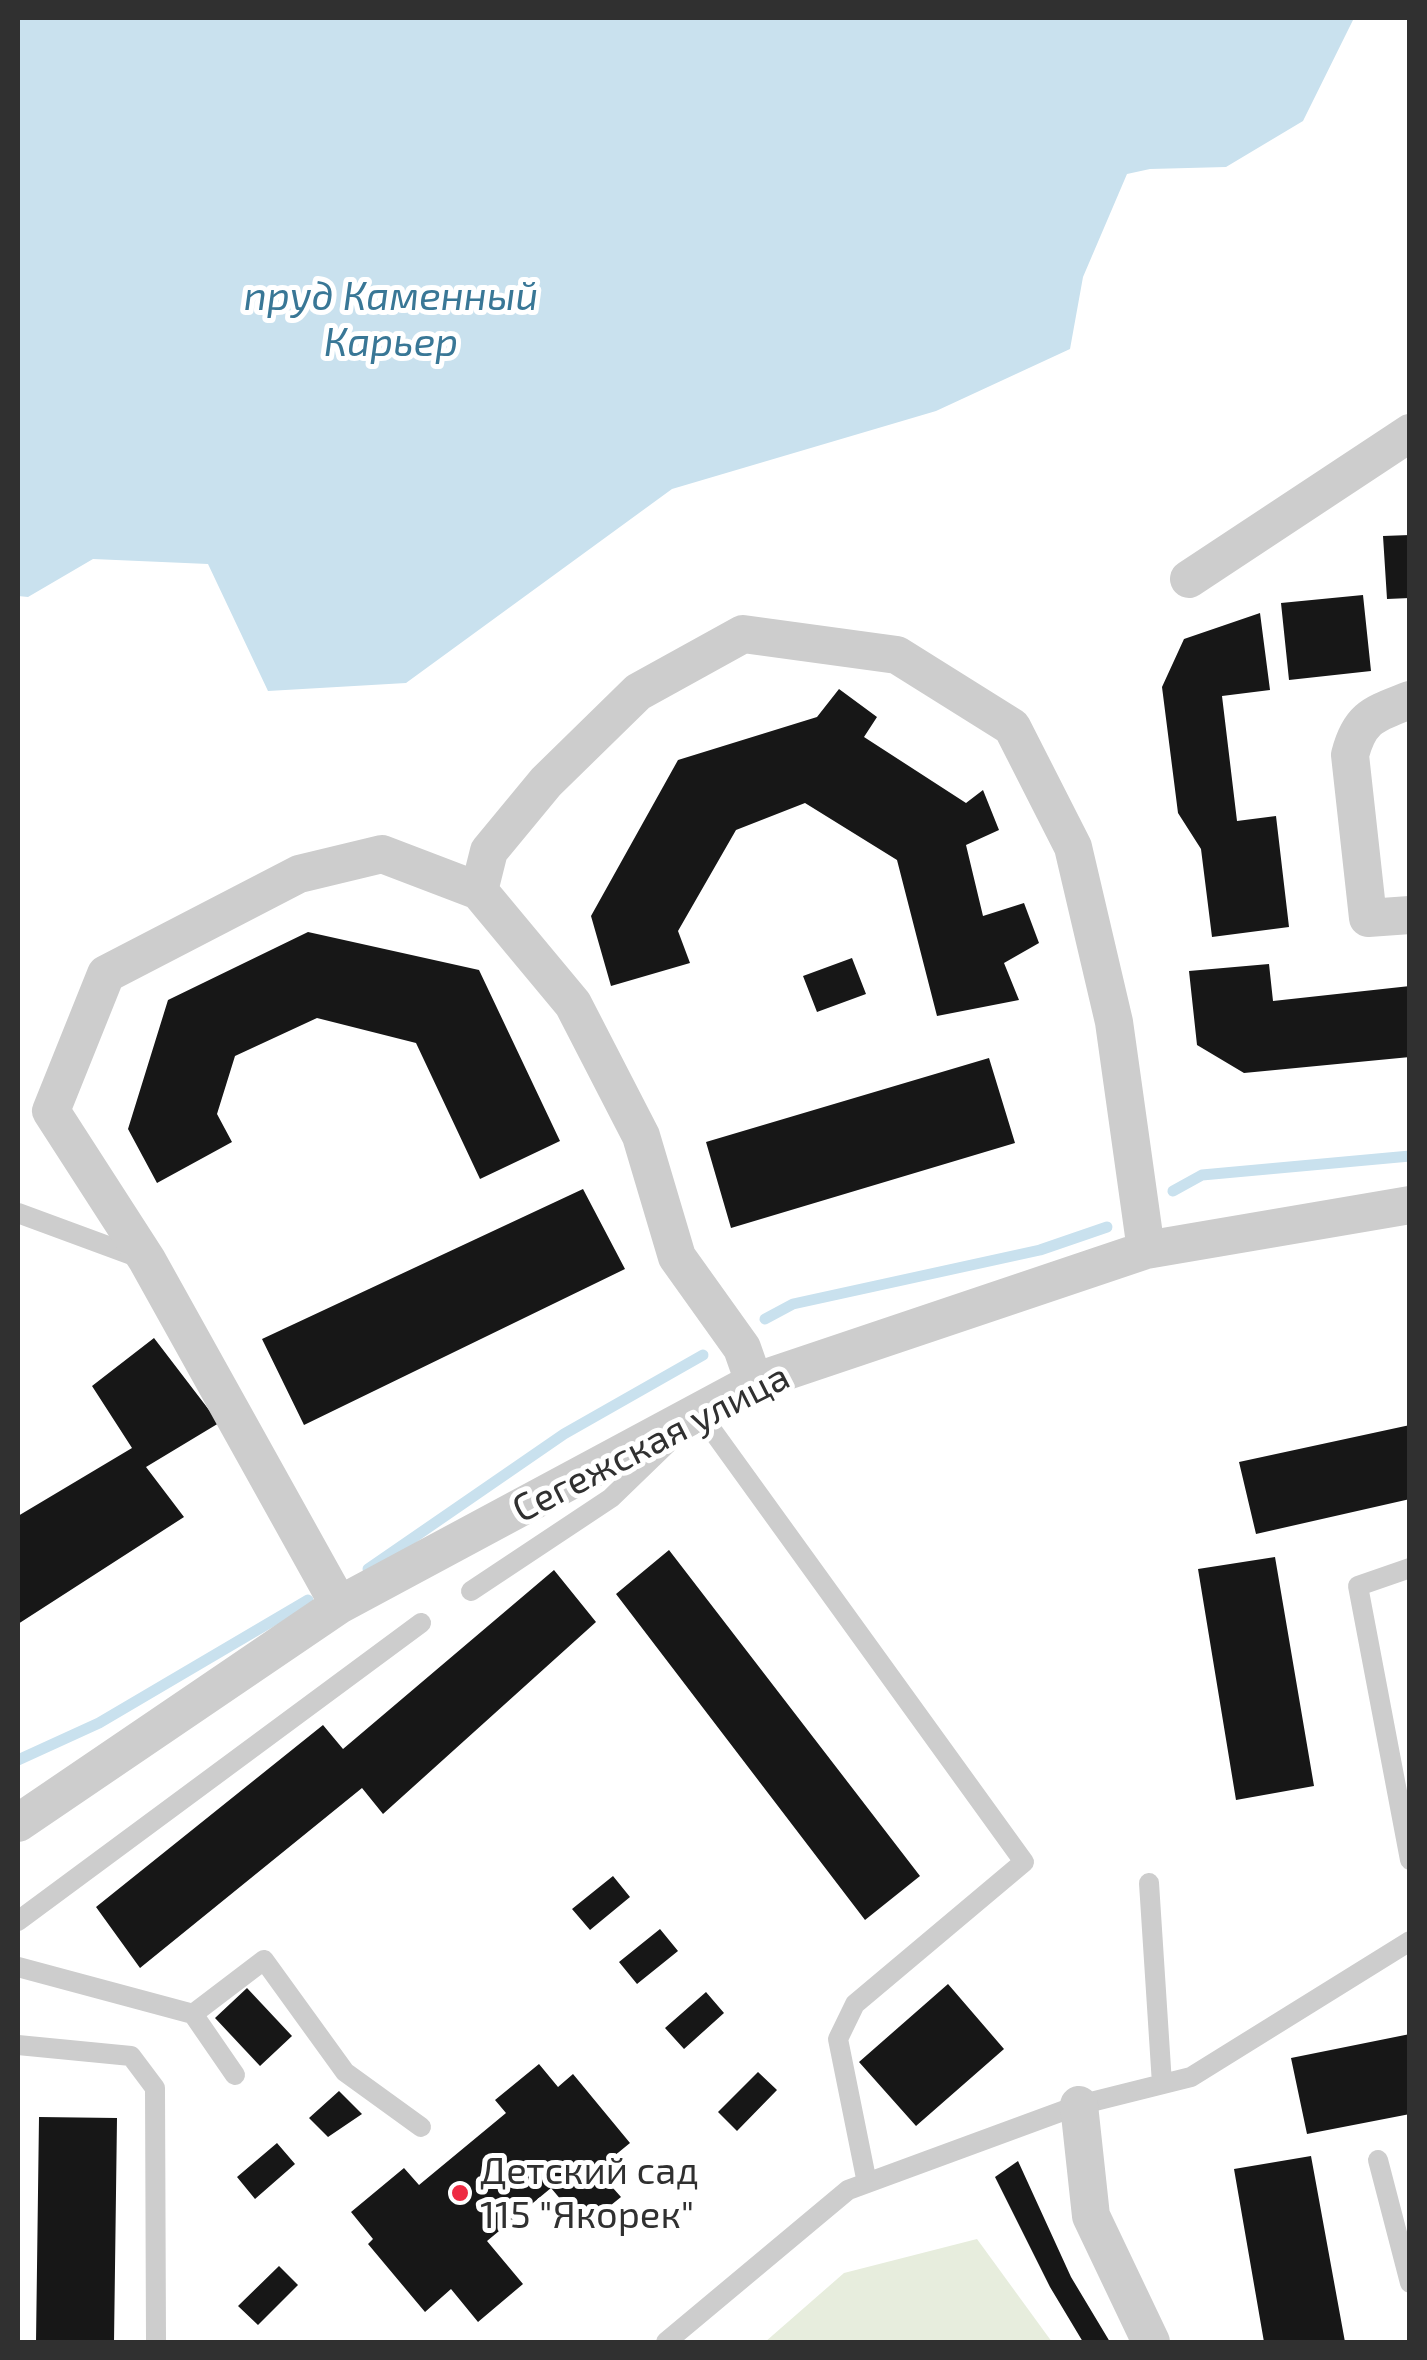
<!DOCTYPE html>
<meta charset="utf-8">
<style>
body{margin:0}
#map{position:relative;width:1427px;height:2360px;overflow:hidden;background:#fff;font-family:"Exo 2",sans-serif}
canvas{display:block}
.frame{position:absolute;inset:0;border:20px solid #303030;pointer-events:none}
</style>
<div id="map">
<canvas width="1427" height="2360"></canvas>
<div class="frame"></div>
</div>
<script>
const g = document.querySelector('canvas').getContext('2d');
g.lineJoin = 'round';
function paint(path, color) { g.fillStyle = color; g.fill(path, 'evenodd'); }
function stroke(path, color, width, dash) { g.strokeStyle = color; g.lineWidth = width; g.lineCap = dash ? 'butt' : 'round'; g.setLineDash(dash || []); g.stroke(path); }
function label(font, color, halo, rows, align = 'center') {
  g.font = font + ' "Exo 2",sans-serif'; g.lineWidth = 10; g.setLineDash([]); g.textBaseline = 'middle'; g.strokeStyle = halo; g.fillStyle = color; for (const [text, x, y, turn = 0] of rows) {
    g.save(); g.translate(x, y); g.rotate((+turn || 0) * Math.PI / 180); g.textAlign = isNaN(turn) ? turn : align; if (halo) g.strokeText(text, 0, 0); g.fillText(text, 0, 0); g.restore();
  }
}
paint(new Path2D(`
 M977 2239 1052 2342H765L844 2273Z`), '#e7eddd');
paint(new Path2D(`
 M18 18H1354L1303 121 1226 167 1150 169 1127 174 1083 277 1070 349 936 411 672 489 406 683 268 691 208 564 93 559 28 597 18 596Z`), '#c9e1ee');
stroke(new Path2D(`
 M1173 1191 1202 1175 1410 1156
 M765 1319 793 1304 1040 1250 1107 1227
 M368 1569 564 1434 703 1355
 M18 1760 99 1723 308 1600`), '#c9e1ee', 11);
paint(new Path2D(`
 M1410 535V598L1387 599 1383 536Z
 M1363 595 1371 671 1289 680 1281 603Z
 M1260 613 1270 690 1222 696 1237 821 1276 816 1289 927 1212 937 1201 849 1178 813 1162 687 1184 639Z
 M839 689 877 717 864 737 966 803 983 790 999 830 966 845 983 916 1024 903 1039 943 1004 963 1019 1000 937 1016 897 860 805 803 736 830 678 931 690 963 611 986 591 916 678 760 817 717Z
 M308 932 479 970 560 1141 480 1179 416 1043 317 1018 235 1056 217 1114 232 1142 157 1183 128 1129 168 1000Z
 M852 958 866 994 817 1012 803 976Z
 M1269 964 1273 1001 1410 986V1057L1244 1073 1197 1045 1189 971Z
 M989 1058 1015 1143 731 1228 706 1142Z
 M583 1189 625 1269 304 1425 262 1339Z
 M154 1338 219 1423 146 1467 184 1517 18 1624V1516L132 1448 92 1386Z
 M1410 1425V1499L1256 1534 1239 1462Z
 M669 1550 920 1876 865 1920 616 1594Z
 M1275 1557 1314 1786 1236 1800 1198 1569Z
 M554 1570 596 1622 383 1814 362 1788 140 1968 96 1907 323 1725 343 1749Z
 M613 1876 630 1897 590 1930 572 1909Z
 M660 1929 678 1951 637 1984 619 1962Z
 M948 1984 1004 2049 916 2126 859 2062Z
 M247 1988 292 2036 260 2066 215 2018Z
 M706 1992 724 2013 684 2049 665 2028Z
 M1410 2034V2114L1307 2134 1291 2058Z
 M539 2064 558 2087 573 2074 630 2143 597 2170 621 2197 584 2227 551 2188 487 2241 523 2284 478 2322 451 2289 425 2312 368 2244 373 2239 351 2212 404 2168 419 2185 506 2113 495 2100Z
 M758 2072 777 2090 737 2131 718 2112Z
 M339 2091 362 2114 328 2137 309 2118Z
 M39 2117 117 2118 114 2342H36Z
 M277 2143 295 2164 255 2199 237 2177Z
 M1311 2156 1345 2342H1264L1234 2169Z
 M1018 2161 1071 2277 1110 2342H1083L1050 2287 995 2177Z
 M279 2266 298 2285 258 2325 238 2306Z`), '#171717');
stroke(new Path2D(`
 M18 1213 140 1258
 M693 1418 699 1412 1024 1862 855 2004 838 2039 867 2183
 M1410 1568 1358 1586 1410 1860
 M471 1591 611 1498 672 1439
 M1149 1883 1162 2084
 M18 1921 421 1623
 M18 1967 193 2014 264 1960 345 2072 421 2127
 M193 2014 235 2075
 M18 2045 131 2056 155 2088 156 2342
 M1378 2160 1410 2283
 M666 2342 848 2190 1079 2105 1191 2077 1410 1941`), '#cdcdcd', 20);
stroke(new Path2D(`
 M1189 579 1410 433
 M1410 700C1375 714 1360 716 1350 755L1368 918 1410 915
 M479 891 489 851 546 782 638 692 743 634 897 655 1012 727 1073 847 1114 1022 1146 1250
 M339 1605 147 1260 51 1111 106 974 299 874 382 854 479 891 573 1004 641 1136 677 1257 742 1348 754 1382
 M18 1823 339 1605 754 1382 1146 1250 1410 1205
 M1079 2105 1091 2216 1151 2342`), '#cdcdcd', 38);
for (const [x, y, r, color] of [
 [460,2193,10,"#ee2b43"]
]) { const dot = new Path2D(); dot.arc(x, y, r, 0, 2 * Math.PI); g.fillStyle = color; g.fill(dot); stroke(dot, '#fff', 4); }
label('38px', '#303030', '#fff', [
 ["Сегежская улица",651,1443,-27]
]);
label('38px', '#303030', '#fff', [
 ["Детский сад",480,2171],
 ["115 \"Якорек\"",480,2215]
], 'left');
label('italic 40px', '#397796', '#fff', [
 ["пруд Каменный",391,297],
 ["Карьер",391,343]
]);
</script>
